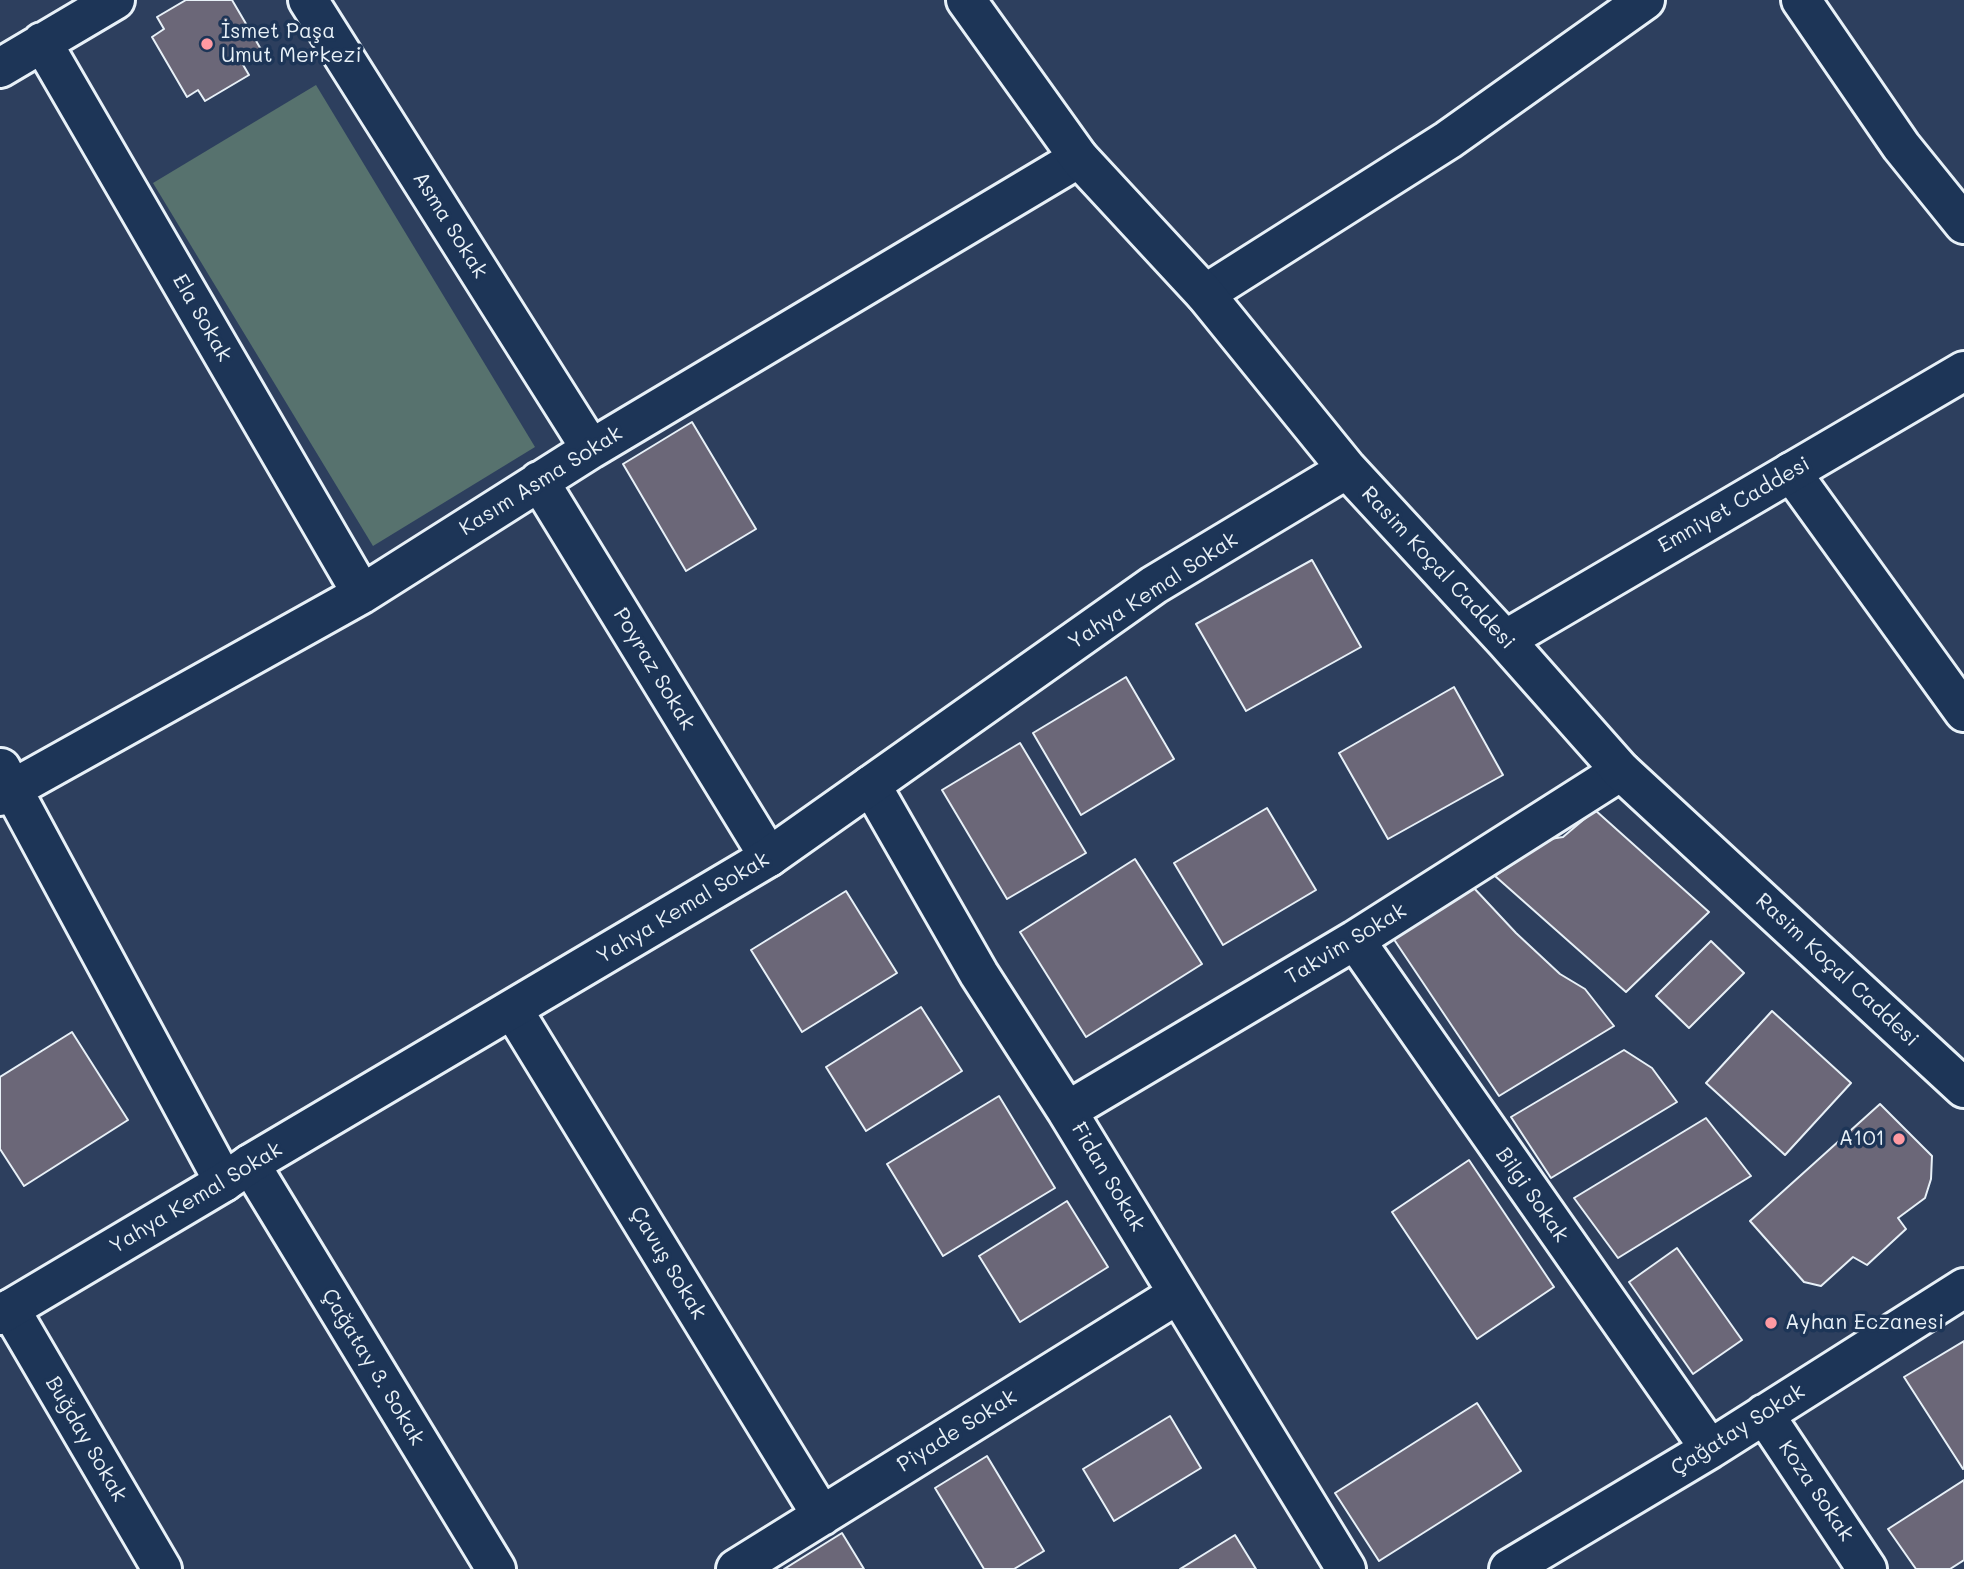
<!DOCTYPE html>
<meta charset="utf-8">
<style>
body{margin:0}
canvas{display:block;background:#2d3f5e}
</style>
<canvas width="1964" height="1569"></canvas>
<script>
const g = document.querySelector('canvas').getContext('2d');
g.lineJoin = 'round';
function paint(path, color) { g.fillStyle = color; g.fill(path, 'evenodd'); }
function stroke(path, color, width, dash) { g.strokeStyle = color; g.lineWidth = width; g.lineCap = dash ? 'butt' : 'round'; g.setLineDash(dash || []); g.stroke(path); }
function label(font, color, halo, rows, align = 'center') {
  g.font = font + ' Mali,sans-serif'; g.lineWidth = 7; g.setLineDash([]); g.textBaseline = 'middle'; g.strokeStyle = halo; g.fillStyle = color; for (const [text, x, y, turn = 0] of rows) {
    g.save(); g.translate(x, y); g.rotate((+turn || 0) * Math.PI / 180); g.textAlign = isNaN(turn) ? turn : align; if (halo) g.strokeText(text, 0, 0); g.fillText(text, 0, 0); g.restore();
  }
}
paint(new Path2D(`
 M316 85 535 447 373 546 153 183Z`), '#57726e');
const building = new Path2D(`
 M186 0H232L262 51 242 63 249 75 205 101 198 90 187 97 152 37 164 29 157 17Z
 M692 422 756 529 686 571 623 464Z
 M1312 560 1361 647 1246 711 1196 624Z
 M1126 677 1174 759 1081 815 1033 733Z
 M1454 687 1503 775 1388 839 1339 753Z
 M1020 743 1086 853 1007 899 942 790Z
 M1267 808 1316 890 1223 945 1174 863Z
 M1595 810 1709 912 1626 992 1495 876 1550 839 1563 837Z
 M1135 859 1202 964 1086 1037 1020 932Z
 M1473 887 1516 933 1560 974 1585 989 1614 1026 1499 1096 1393 938Z
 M846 891 897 973 802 1032 751 950Z
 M1711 941 1744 973 1689 1028 1656 996Z
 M921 1007 962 1071 866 1131 826 1067Z
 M1772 1011 1851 1083 1785 1155 1706 1083Z
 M72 1032 128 1120 24 1186 0 1149V1077Z
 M1624 1050 1652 1068 1677 1102 1551 1178 1511 1117Z
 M999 1096 1055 1188 943 1256 887 1164Z
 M1880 1104 1932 1156 1931 1179 1925 1198 1898 1218 1906 1229 1867 1265 1853 1257 1821 1286 1804 1282 1750 1221Z
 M1706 1118 1751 1176 1618 1258 1574 1198Z
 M1469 1160 1554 1287 1477 1339 1392 1212Z
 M1067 1201 1108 1267 1020 1322 979 1256Z
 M1677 1248 1742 1340 1693 1374 1629 1282Z
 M1964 1341V1468L1963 1469 1904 1377Z
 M1477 1403 1521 1471 1379 1561 1335 1493Z
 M1170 1416 1201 1468 1114 1521 1083 1469Z
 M987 1456 1044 1551 1014 1569H984L935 1488Z
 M1964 1480V1560L1950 1569H1916L1888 1529Z
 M842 1533 864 1569H784Z
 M1235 1535 1256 1569H1180Z`);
paint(building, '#6b6778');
stroke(building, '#e8f1f8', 2);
const street = new Path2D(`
 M308 0 591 449
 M1801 0 1901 146 1964 224
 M42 42 362 594
 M0 68 115 0
 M1205 294 1448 140 1645 0
 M1791 472 1964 712
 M539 481 769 857
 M1 768 224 1182
 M871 785 979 974 1067 1111 1346 1569
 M0 796 362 594 591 449 1079 158
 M1355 940 1710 1449
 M513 1010 822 1516
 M1067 1111 1355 940 1621 771
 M250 1164 496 1569
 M10 1309 162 1569
 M1764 1414 1867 1569
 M736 1569 1178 1294
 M1509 1569 1710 1449 1964 1288`);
const secondary = new Path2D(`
 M966 0 1079 158 1205 294 1347 469 1505 640 1621 771 1964 1088
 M1505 640 1964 371
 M0 1315 224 1182 250 1164 769 857 1154 585 1347 469`);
stroke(street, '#e8f1f8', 44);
stroke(secondary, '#e8f1f8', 44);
stroke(street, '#1d3557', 38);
stroke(secondary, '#1d3557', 38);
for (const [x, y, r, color] of [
 [207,44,7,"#ff9aa2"],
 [1899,1139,7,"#ff9aa2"],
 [1771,1323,7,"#ff9aa2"]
]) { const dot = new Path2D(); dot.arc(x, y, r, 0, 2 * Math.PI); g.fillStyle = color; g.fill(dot); stroke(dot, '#1d3557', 2.5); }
label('21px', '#e8f1f8', '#1d3557', [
 ["İsmet Paşa",221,32],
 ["Umut Merkezi",221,56],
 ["A101",1885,1139,"right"],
 ["Ayhan Eczanesi",1785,1323]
], 'left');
label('21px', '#e8f1f8', '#1d3557', [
 ["Asma Sokak",450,225,58],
 ["Ela Sokak",202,318,60],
 ["Kasım Asma Sokak",541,481,-32],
 ["Emniyet Caddesi",1734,505,-30],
 ["Rasim Koçal Caddesi",1438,568,47],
 ["Yahya Kemal Sokak",1153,591,-33],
 ["Poyraz Sokak",654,669,59],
 ["Yahya Kemal Sokak",683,908,-31],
 ["Takvim Sokak",1346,944,-31],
 ["Rasim Koçal Caddesi",1837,970,43],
 ["Fidan Sokak",1108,1177,59],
 ["Bilgi Sokak",1532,1195,55],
 ["Yahya Kemal Sokak",196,1198,-31],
 ["Çavuş Sokak",668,1263,59],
 ["Çağatay 3. Sokak",373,1367,59],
 ["Çağatay Sokak",1738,1430,-32],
 ["Piyade Sokak",957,1431,-32],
 ["Buğday Sokak",86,1439,60],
 ["Koza Sokak",1816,1491,56]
]);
</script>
